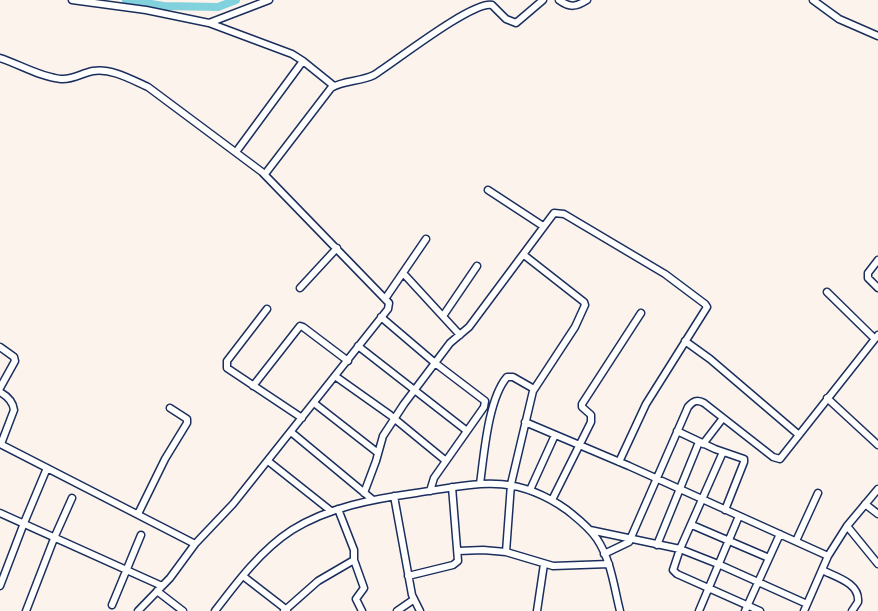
<!DOCTYPE html>
<style>
body{margin:0}
canvas{display:block;background:#fcf4ec}
</style>
<canvas width="878" height="611"></canvas>
<script>
const g = document.querySelector('canvas').getContext('2d');
g.lineJoin = 'round';
function stroke(path, color, width, dash) { g.strokeStyle = color; g.lineWidth = width; g.lineCap = dash ? 'butt' : 'round'; g.setLineDash(dash || []); g.stroke(path); }
stroke(new Path2D(`
 M126 0 164 6 218 7 236 0`), '#82d2de', 8);
const street = new Path2D(`
 M72 0 146 10 209 23 292 54 303 61 334 86
 M559 0C570 8 576 7 587 0
 M813 0 839 19 878 36
 M209 23 269 0
 M0 58C19 64 40 77 61 79 73 80 82 73 93 71 112 68 132 80 148 87L262 172 389 303 388 309 233 504 195 544 170 578 138 611
 M236 152 303 61
 M265 174 331 88C344 80 360 82 374 75 395 62 472 1 492 5L506 19 516 23 543 0
 M488 190 543 226
 M878 260 868 273V278L878 288
 M403 273 460 335
 M300 288 337 248
 M827 292 875 339
 M385 299 426 239
 M267 309 227 361V368L302 418
 M443 316 477 266
 M381 317 435 363 485 401 484 407 434 478 430 491
 M685 341 710 359 799 435
 M358 346 467 431
 M0 347 14 357 15 361 0 388
 M335 376 390 415 446 461
 M253 386 300 326 303 327 348 361
 M0 392C7 396 13 401 14 410L1 444
 M827 398 878 445
 M314 403 378 453
 M525 422 629 466 828 556
 M677 431 715 449 744 459V462L725 510
 M291 432 373 500
 M0 444 195 544
 M703 444 723 418
 M723 452 680 549 673 570 677 574 760 611
 M268 461 331 511
 M480 484C484 455 488 399 507 377H513L534 389
 M530 490 555 435
 M364 493 376 461 383 436 404 404 450 343 469 327 554 213 564 214 665 274 705 304 707 307 646 404 619 462
 M394 496 412 595 420 611
 M552 500 591 422V415L582 407V404L641 313
 M865 504 878 514
 M0 513 162 586
 M138 514 165 459 187 423V419L170 408
 M692 525 769 558
 M847 526 878 564
 M590 530 680 549 718 564 807 604
 M796 541 818 493
 M657 545 699 442
 M458 551 483 550 506 552 553 566 609 564
 M506 552 511 484 533 391 575 327 585 305 584 302 524 255
 M604 554 629 542 688 407C693 401 697 399 704 403L773 457 780 459 878 335
 M354 560 364 588 356 599 362 611
 M822 570C836 577 860 583 858 602L852 611
 M243 576 287 610
 M408 576 453 565 458 561 452 487
 M0 586 24 523 47 468
 M157 591 183 611
 M112 605 141 535
 M26 611 55 536 72 498
 M215 611C237 582 261 550 292 530 329 507 373 499 416 493 476 484 513 472 567 510 578 519 589 527 597 539 611 560 614 587 620 611
 M284 611 318 581 354 560V550L338 509
 M397 611 413 600
 M537 611 544 564
 M699 611 739 516
 M745 611 780 534
 M804 611 828 556 847 526 878 489`);
stroke(street, '#1b2f5e', 9);
stroke(street, '#fff', 6);
</script>
